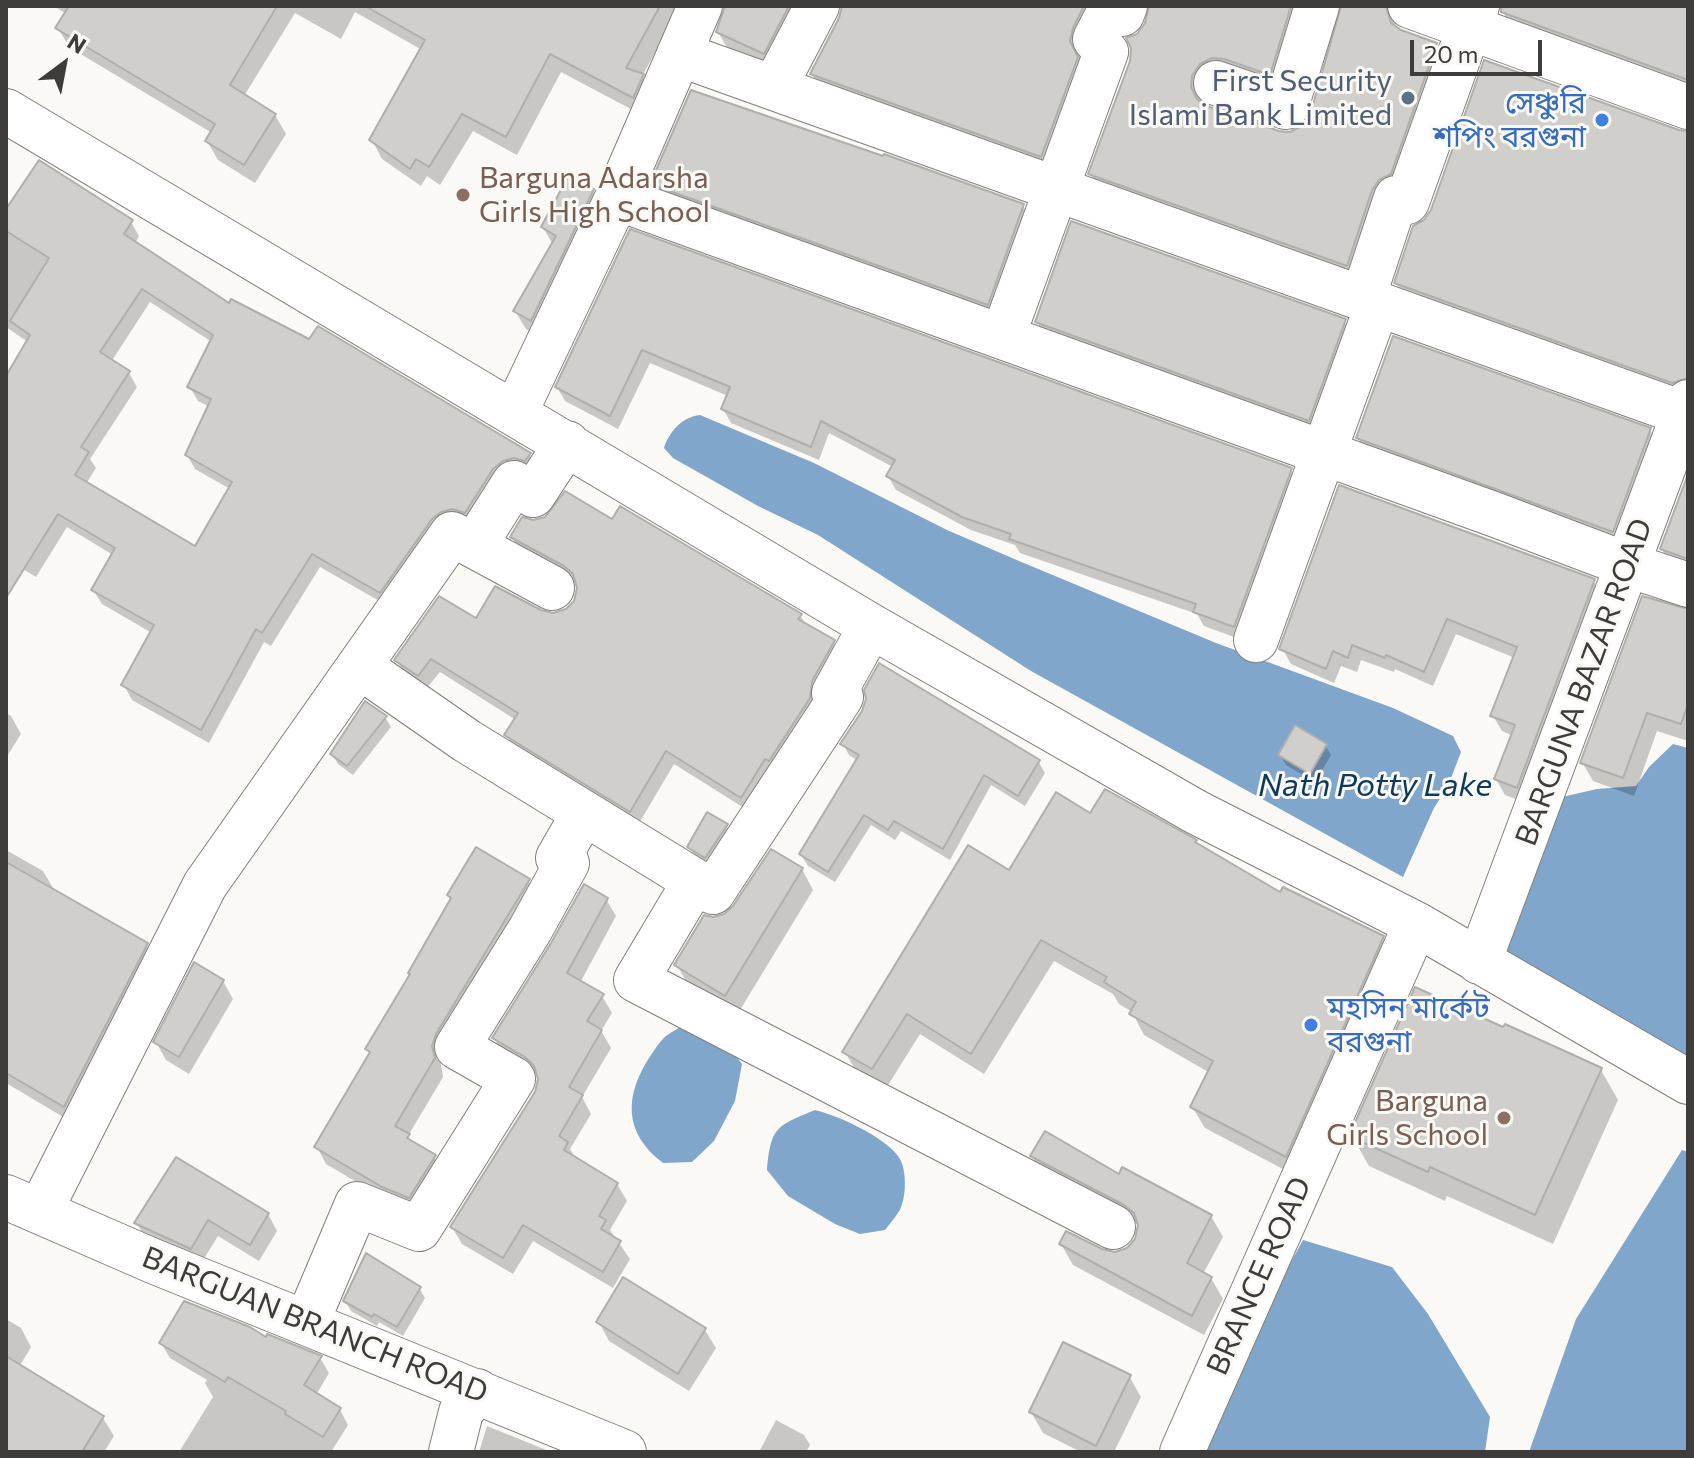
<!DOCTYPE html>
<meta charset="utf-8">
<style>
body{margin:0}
#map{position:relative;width:1694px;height:1458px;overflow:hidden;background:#faf9f5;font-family:Commissioner,sans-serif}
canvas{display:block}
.frame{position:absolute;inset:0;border:8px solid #3d3c3b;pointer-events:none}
.north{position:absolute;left:24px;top:24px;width:80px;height:80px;-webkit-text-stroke:6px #faf9f5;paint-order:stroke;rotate:32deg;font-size:22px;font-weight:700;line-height:32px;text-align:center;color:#3d3c3b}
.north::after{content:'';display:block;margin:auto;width:28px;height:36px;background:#3d3c3b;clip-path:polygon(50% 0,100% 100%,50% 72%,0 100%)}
.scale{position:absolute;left:1410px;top:40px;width:132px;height:36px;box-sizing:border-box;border:4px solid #3d3c3b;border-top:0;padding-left:10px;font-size:24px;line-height:28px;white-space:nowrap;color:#3d3c3b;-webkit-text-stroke:6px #faf9f5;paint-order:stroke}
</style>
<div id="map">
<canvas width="1694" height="1458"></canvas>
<div class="frame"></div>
<div class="north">N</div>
<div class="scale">20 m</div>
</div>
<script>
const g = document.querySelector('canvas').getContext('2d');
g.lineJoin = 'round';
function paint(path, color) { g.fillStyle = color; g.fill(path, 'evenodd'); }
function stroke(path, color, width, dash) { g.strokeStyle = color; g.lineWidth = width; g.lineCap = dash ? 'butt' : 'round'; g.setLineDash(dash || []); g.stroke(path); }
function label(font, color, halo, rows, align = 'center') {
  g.font = font + ' Commissioner,"Noto Sans Bengali",sans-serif'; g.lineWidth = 6; g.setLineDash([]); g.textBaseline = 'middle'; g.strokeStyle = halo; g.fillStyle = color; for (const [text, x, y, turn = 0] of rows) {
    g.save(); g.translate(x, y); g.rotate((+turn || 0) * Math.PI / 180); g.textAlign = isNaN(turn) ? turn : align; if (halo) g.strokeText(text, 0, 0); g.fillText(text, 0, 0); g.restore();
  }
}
paint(new Path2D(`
 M700 415 814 463 947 530 1019 561 1216 643 1393 708 1453 736 1461 752 1448 786 1434 808 1403 877 1031 671 818 535 758 506 673 458 664 448C669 432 682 417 700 415ZM1295 726 1327 744 1310 774 1278 755Z
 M1673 744 1688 748V1068L1510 967 1503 948 1562 797 1597 789 1636 786 1649 767Z
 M693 1020 716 1030 742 1064 735 1101 714 1141 692 1162 663 1163C623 1133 624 1095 651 1055 655 1049 660 1041 666 1036 674 1030 684 1025 693 1020Z
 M815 1110C837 1115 891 1139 901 1161 906 1172 906 1193 902 1204 900 1213 890 1223 885 1230L860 1234 835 1224 788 1196 767 1170C771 1126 777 1126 815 1110Z
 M1682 1150 1688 1152V1452H1529L1576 1319Z
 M1303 1240 1392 1267 1428 1314 1490 1417 1485 1452H1198L1231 1372Z`), '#80a6cc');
paint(new Path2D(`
 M54 6H694L671 24 642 76 653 94 644 116 561 72 517 155 473 131 440 185 427 176 421 186 382 159 372 140 422 50 355 12 341 39 295 13 244 96 275 115 286 134 255 183 218 160 207 141 212 133 69 47 58 28 66 14Z
 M726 6H812L774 72 729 51 718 32Z
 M844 6H1112L1083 47 1052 175 823 93 812 74 841 18Z
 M1151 6H1311L1280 93 1203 94 1201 105 1278 133 1291 134 1304 128 1312 115 1343 6H1404L1397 16 1395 28 1436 44 1447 63 1358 284 1102 193 1091 174 1140 34 1151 15Z
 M1503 6H1688V94L1514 31 1503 12Z
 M1688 133V399L1407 302 1396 283Z
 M653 183 1023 206 1031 220 995 318 661 197Z
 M592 190 603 208 541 338 526 329 515 311 553 245 543 227Z
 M6 213 131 222 139 236 135 244 230 306 529 454 538 468 388 606 320 567 271 646 264 642 209 743 132 700 124 685 152 633 102 604 93 590 113 555 67 527 36 577 6 559V379L28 342 6 327ZM150 302 212 342 190 387 198 401 210 407 187 455 195 469 230 489 196 548 86 484 96 468 90 459 137 387 129 373 111 362Z
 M631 232 1290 470 1298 483 1242 640 1204 626 1197 614 1020 553 1015 545 971 530 896 490 888 476 893 467 829 433 819 460 731 423 723 409 728 396 650 363 618 429 565 401 557 387Z
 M1344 321 1351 332 1315 432 1044 334 1037 322Z
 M1650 430 1660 447 1622 548 1368 455 1358 438Z
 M1688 479V573L1673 568 1662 549Z
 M533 522H613L800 615 806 625 833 641 842 656 749 811 674 764 638 825 515 749 507 735 516 720 440 672 426 689 405 674 396 660 476 621 539 612 552 615 565 611 575 602 578 584 520 551 512 537Z
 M1594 581 1603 597 1526 803 1505 795 1496 779 1513 736 1502 731 1493 716 1515 658 1456 634 1433 686 1395 669 1394 672 1361 660 1357 672 1341 666 1334 683 1291 664 1282 648Z
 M1688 611V741L1657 731 1634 796 1593 781 1582 762Z
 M868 699 1038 761 1045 773 1025 806 991 785 950 860 901 831 895 840 871 825 835 882 808 866 801 855 858 761 849 755 843 744 864 712Z
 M6 713 11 716 21 734 6 758Z
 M385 717 391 727 353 775 338 764 332 754Z
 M1325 745 1331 755 1315 782 1286 765 1280 755Z
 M1105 791 1195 842 1197 846 1281 895 1382 937 1395 959 1298 1177 1205 1128 1192 1107 1210 1073 1144 1035 1132 1012 1119 1004 1113 994 1054 961 984 1074 920 1034 885 1090 857 1073 845 1052 1010 873 1091 815Z
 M726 825 732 835 711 866 695 856 689 847Z
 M6 850 43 871 53 888 52 891 146 945 156 962 75 1124 6 1083Z
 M802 869 813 890 737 1015 688 985 677 965 713 919 725 916Z
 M528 880 538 897 445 1051 441 1064 443 1077 408 1136 413 1144 434 1157 444 1174 419 1214 394 1204 326 1164 317 1147 371 1054 367 1049 452 901 449 895Z
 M606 899 616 916 580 983 602 996 612 1013 601 1031 611 1048 582 1097 591 1114 570 1149 577 1161 617 1184 627 1201 610 1230 630 1259 613 1288 533 1241 513 1274 462 1244 452 1227 536 1092 540 1079 537 1074 504 1055 494 1038Z
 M223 981 233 999 189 1074 166 1060 156 1042Z
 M1601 1070 1618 1100 1553 1244 1447 1196 1445 1201 1369 1166 1352 1136Z
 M1032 1156 1120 1176 1211 1216 1223 1237 1203 1274 1211 1278 1223 1299 1204 1335 1073 1265 1061 1244 1115 1254 1128 1249 1137 1240 1138 1225 1044 1176Z
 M268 1214 277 1231 259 1261 218 1236 200 1265 146 1240 137 1223Z
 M419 1288 425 1298 403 1336 379 1322 377 1326 351 1311 345 1301Z
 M6 1319 21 1328 31 1347 19 1367 103 1418 114 1436 104 1452H6Z
 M599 1322 705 1330 716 1348 689 1391 609 1341Z
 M266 1340 320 1358 329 1373 316 1395 340 1410 348 1425 331 1452H179L213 1397 205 1383 207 1380 170 1358 161 1343Z
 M1129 1376 1141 1397 1114 1452H1081L1043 1433 1031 1412Z
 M776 1420 804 1435 810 1445 806 1452H759Z
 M487 1426 544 1449 550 1452H479Z`), '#0003');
const building = new Path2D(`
 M69 6H277L230 85 276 114 244 165 205 141 215 124 55 28Z
 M365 6H660L626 68 644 74 633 98 550 54 506 137 462 114 429 167 416 159 410 169 369 140 425 40Z
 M725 6H789L764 54 716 32Z
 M842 6H1084L1073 28 1070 41 1078 57 1041 157 810 74 839 18Z
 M1149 6H1291L1270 75 1224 59 1212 58 1200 64 1192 76 1191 87 1197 99 1207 106 1279 131 1290 132 1302 126 1310 115 1341 6H1386L1391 23 1401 30 1437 43 1391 174 1379 180 1372 190 1347 266 1088 174 1130 61 1131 48 1126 38 1137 34 1145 23Z
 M1501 6H1688V80L1501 12Z
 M1484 60 1679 130 1688 131V378L1672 383 1394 283 1413 226 1424 220 1431 210Z
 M691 90 883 156 884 154 1024 204 988 305 650 184Z
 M39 160 133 220 124 234 229 303 231 299 309 339 318 326 531 453 525 461 514 458 503 461 493 469 465 513 452 509 441 512 432 519 380 593 312 554 262 633 256 629 201 730 121 685 154 625 91 590 115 548 58 514 6 598V376L30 335 10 321 49 258 6 231V209ZM142 289 213 335 187 387 211 399 185 455 232 482 195 546 75 475 89 452 81 447 130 371 100 352Z
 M569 175 594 189 531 321 513 311 556 236 541 227Z
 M1071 221 1346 319 1309 421 1035 322Z
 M630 229 1292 468 1234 627 1193 612 1196 604 1009 539 1011 534 962 517 886 476 895 460 821 421 811 447 721 409 730 387 642 350 610 416 555 387Z
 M1393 336 1651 428 1613 532 1356 438Z
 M1688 474V559L1660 549Z
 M1339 485 1595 579 1517 788 1494 779 1515 725 1490 716 1517 647 1447 619 1424 672 1386 655 1385 658 1352 645 1348 658 1333 651 1326 669 1279 649Z
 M565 491 612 519 620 506 802 614 798 619 835 640 812 681 810 698 769 761 765 759 741 798 666 751 630 812 504 735 518 713 431 659 418 676 394 660 439 596 476 618 495 586 541 610 553 613 566 609 574 601 577 588 573 574 564 566 510 537 522 517 533 520 545 517Z
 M1642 596 1688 609V704L1681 724 1647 713 1623 778 1580 763Z
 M879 663 1040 760 1018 796 984 775 943 849 894 821 888 830 864 815 828 872 799 854 859 755 840 744 862 711 866 699 864 690Z
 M365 701 387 716 347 766 330 754Z
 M1295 725 1327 744 1310 774 1278 755Z
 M1105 789 1197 840 1195 842 1280 892 1283 887 1384 936 1286 1157 1190 1107 1213 1061 1129 1014 1136 1002 1104 982 1107 977 1041 940 971 1054 907 1014 872 1069 842 1052 968 845 1009 870 1056 792 1090 813Z
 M707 812 728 824 705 858 687 847Z
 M476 847 530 879 436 1034 432 1046 435 1058 395 1126 410 1134 407 1138 436 1155 409 1198 382 1187 314 1147 370 1052 365 1049 410 974 408 973 451 898 447 895Z
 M771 849 803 868 725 996 674 965 704 915 713 917 724 914 733 906Z
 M6 862 148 943 64 1107 6 1073Z
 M584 884 608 898 567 973 604 994 587 1021 602 1030 569 1087 583 1095 559 1136 568 1142 564 1150 618 1183 599 1216 606 1220 601 1229 621 1241 603 1272 523 1225 503 1258 450 1227 535 1092 538 1079 534 1066 525 1057 492 1038 551 943Z
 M194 962 224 980 179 1057 153 1042Z
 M1415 987 1503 1027 1505 1024 1602 1068 1535 1215 1430 1167 1428 1172 1349 1136Z
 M1045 1131 1119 1174 1122 1167 1212 1215 1187 1263 1212 1277 1192 1316 1059 1244 1066 1231 1102 1249 1115 1252 1127 1248 1135 1239 1138 1225 1134 1213 1124 1205 1030 1156Z
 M176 1157 269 1213 250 1245 208 1220 191 1249 134 1223Z
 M366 1253 421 1287 397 1327 374 1314 372 1317 343 1301Z
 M623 1277 706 1328 678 1374 596 1322Z
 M184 1301 250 1327 266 1337 267 1334 322 1356 304 1385 341 1408 323 1437 285 1414 286 1411 228 1377 225 1382 159 1343Z
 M1063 1342 1131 1375 1096 1446 1029 1412Z
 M6 1356 104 1416 82 1452H6Z`);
paint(building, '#d1cfcc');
stroke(building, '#b0aeab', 2);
const street = new Path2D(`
 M1410 6 1688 107
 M679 54 1688 415
 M1216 83 1286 107 1317 6
 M774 88 817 6
 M6 111 871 626 1196 812 1416 924 1688 1082
 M617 198 1496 515 1628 565 1688 585
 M1363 298 1396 198 1407 202 1477 6
 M1003 336 1106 52 1095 39 1110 10 1122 14 1125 6
 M515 413 617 198 700 6
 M474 546 514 483 533 495 567 443
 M1256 640 1378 303
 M359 666 467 741 713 892 841 697 834 693 871 626
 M695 881 636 980 1113 1227
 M1479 962 1688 402
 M6 1197 153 1261 624 1452
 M40 1211 205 885 452 534 552 588
 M307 1322 357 1204 419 1229 513 1079 457 1047 530 930 567 863 558 858 584 813
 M451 1452 461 1412 477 1391
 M1182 1452 1416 924`);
stroke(street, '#807f7c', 46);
stroke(street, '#fff', 44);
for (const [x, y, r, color] of [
 [1408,98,8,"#5c6f8a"],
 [1602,120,8,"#3f7fe0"],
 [463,195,8,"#8d6e63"],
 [1311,1025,8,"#3f7fe0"],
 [1504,1118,8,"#8d6e63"]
]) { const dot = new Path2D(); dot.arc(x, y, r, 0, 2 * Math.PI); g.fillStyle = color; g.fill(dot); stroke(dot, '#faf9f5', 3); }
label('30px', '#4e5e75', '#faf9f5', [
 ["First Security",1392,81],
 ["Islami Bank Limited",1392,115]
], 'right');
label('30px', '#366cbe', '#faf9f5', [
 ["সেঞ্চুরি",1586,103],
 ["শপিং বরগুনা",1586,137],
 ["মহসিন মার্কেট",1327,1008,"left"],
 ["বরগুনা",1327,1042,"left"]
], 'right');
label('30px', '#785e54', '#faf9f5', [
 ["Barguna Adarsha",479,178],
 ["Girls High School",479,212],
 ["Barguna",1488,1101,"right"],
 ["Girls School",1488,1135,"right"]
], 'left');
label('30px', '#3d3c3b', '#faf9f5', [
 ["BARGUNA BAZAR ROAD",1584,682,-70],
 ["BRANCE ROAD",1259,1276,-66],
 ["BARGUAN BRANCH ROAD",315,1325,22]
]);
label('italic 32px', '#0d395d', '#faf9f5', [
 ["Nath Potty Lake",1375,785]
]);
</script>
